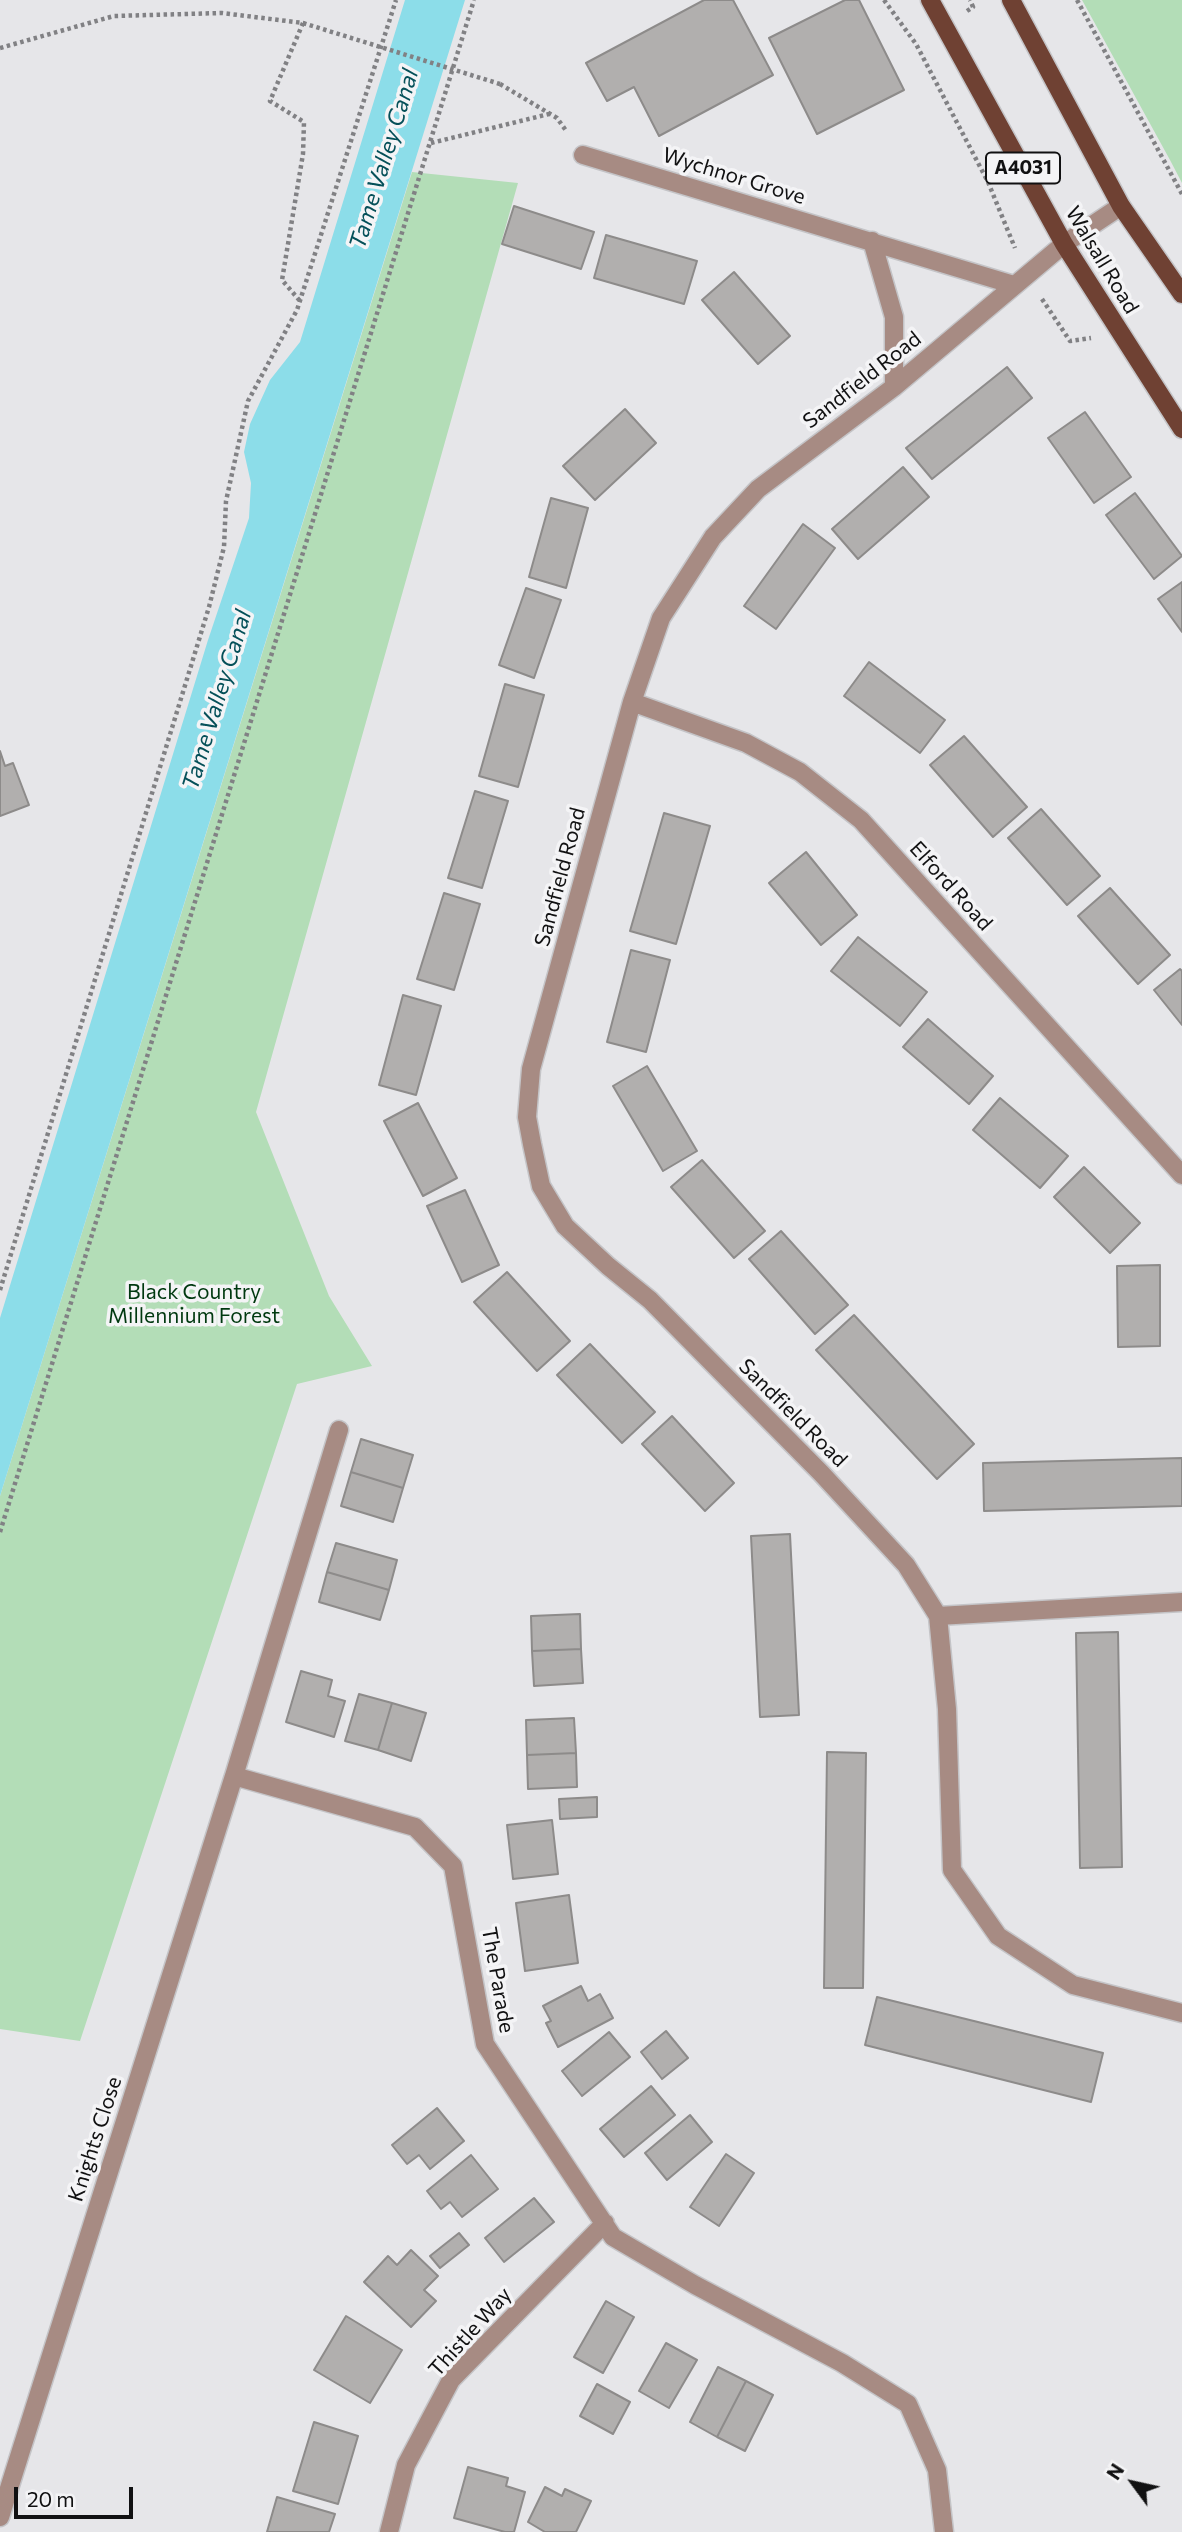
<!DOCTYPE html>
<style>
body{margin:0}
#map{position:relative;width:1182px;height:2532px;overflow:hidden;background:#e6e6e9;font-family:Commissioner,sans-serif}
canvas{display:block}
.north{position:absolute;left:1098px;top:2448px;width:70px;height:70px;-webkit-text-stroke:5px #f4f4f6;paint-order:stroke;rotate:303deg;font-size:19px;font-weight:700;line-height:28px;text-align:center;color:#111112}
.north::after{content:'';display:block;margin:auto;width:24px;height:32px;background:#111112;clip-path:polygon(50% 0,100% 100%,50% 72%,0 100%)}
.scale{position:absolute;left:14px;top:2487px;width:119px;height:32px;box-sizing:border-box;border:4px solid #111112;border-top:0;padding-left:9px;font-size:21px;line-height:24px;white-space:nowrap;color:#111112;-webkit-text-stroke:5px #f4f4f6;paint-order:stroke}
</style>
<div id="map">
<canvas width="1182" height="2532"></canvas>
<div class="north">N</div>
<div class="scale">20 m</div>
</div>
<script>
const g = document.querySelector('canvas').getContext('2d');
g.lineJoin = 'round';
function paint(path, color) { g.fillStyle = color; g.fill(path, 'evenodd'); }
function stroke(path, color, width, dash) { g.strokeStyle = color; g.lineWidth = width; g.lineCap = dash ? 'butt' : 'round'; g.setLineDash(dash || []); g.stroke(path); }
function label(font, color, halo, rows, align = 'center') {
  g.font = font + ' Commissioner,sans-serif'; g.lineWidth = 7; g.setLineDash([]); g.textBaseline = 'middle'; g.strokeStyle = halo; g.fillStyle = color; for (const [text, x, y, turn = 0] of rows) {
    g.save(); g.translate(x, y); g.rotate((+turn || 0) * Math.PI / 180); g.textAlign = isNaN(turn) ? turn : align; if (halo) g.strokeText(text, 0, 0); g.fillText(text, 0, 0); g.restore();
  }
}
paint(new Path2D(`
 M1082 0H1182V183L1170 160Z
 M412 172 518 183 256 1112 329 1296 372 1366 297 1384 80 2041 0 2029V1496Z`), '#b3ddb7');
paint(new Path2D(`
 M405 0H465L0 1496V1318L208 640 249 518 251 483 244 452 250 424 270 380 300 342Z`), '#8cdde9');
const building = new Path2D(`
 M704 0H733L773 75 659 136 634 87 607 101 586 63Z
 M845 0H859L904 90 817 134 769 38Z
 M514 206 594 232 581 269 502 244Z
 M606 235 697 261 684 304 594 278Z
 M734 272 790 336 758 364 702 300Z
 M1007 367 1032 398 932 479 906 448Z
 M625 409 656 443 595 500 563 466Z
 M1085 412 1131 477 1094 503 1048 438Z
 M903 467 929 497 858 559 832 529Z
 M1135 493 1182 556 1154 579 1106 515Z
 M551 498 588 508 566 588 529 577Z
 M803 524 835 548 776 629 744 606Z
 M1182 582V632L1158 599Z
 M526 588 561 600 534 678 499 665Z
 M869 662 945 720 920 753 844 696Z
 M505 684 544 695 518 787 479 776Z
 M964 736 1027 807 993 837 930 765Z
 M0 751 5 766 13 763 29 805 0 816Z
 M475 791 508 801 482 888 448 878Z
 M1041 809 1100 876 1067 905 1008 838Z
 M664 813 710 826 676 944 630 931Z
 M806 852 857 915 821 945 769 883Z
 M1110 888 1170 955 1138 984 1078 916Z
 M444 893 480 904 454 990 417 979Z
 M858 937 927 992 900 1026 831 971Z
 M631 950 670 960 646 1052 607 1042Z
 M1180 969 1182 971V1025L1154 990Z
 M403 995 441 1006 416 1095 379 1085Z
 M928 1019 993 1076 969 1104 903 1047Z
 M647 1066 697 1151 663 1171 613 1086Z
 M1000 1098 1068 1156 1040 1188 973 1130Z
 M418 1103 457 1178 423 1196 384 1121Z
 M702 1160 765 1231 734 1258 671 1187Z
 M1084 1167 1140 1223 1110 1253 1054 1197Z
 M465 1190 499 1265 462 1282 427 1206Z
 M781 1231 848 1305 815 1334 749 1259Z
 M1160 1265V1346L1118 1347 1117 1266Z
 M507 1272 570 1341 537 1371 474 1302Z
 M854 1315 974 1444 937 1479 816 1350Z
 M590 1344 655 1412 622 1443 557 1375Z
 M672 1416 734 1483 705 1511 642 1444Z
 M361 1439 413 1455 403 1488 351 1472Z
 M1182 1458V1506L984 1511 983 1463Z
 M351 1472 403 1488 393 1522 341 1506Z
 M790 1534 799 1715 760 1717 751 1536Z
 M336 1543 397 1560 389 1590 327 1572Z
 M327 1572 389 1590 380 1620 319 1602Z
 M580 1614 581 1649 532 1651 531 1616Z
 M1118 1632 1122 1867 1080 1868 1076 1633Z
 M581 1649 583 1683 534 1686 532 1651Z
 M301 1671 332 1680 328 1696 345 1701 334 1737 286 1722Z
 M359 1694 392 1703 378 1750 345 1741Z
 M392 1703 426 1713 411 1761 378 1750Z
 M574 1718 576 1753 527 1755 526 1720Z
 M827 1752 866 1753 863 1988H824Z
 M576 1753 577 1787 528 1789 527 1755Z
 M597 1797V1817L560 1819 559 1799Z
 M552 1820 558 1874 513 1879 507 1825Z
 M569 1895 578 1963 525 1971 516 1903Z
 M581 1986 588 2001 600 1994 613 2018 558 2047 546 2023 551 2021 543 2006Z
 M877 1997 1103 2053 1091 2102 865 2045Z
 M666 2031 688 2058 662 2079 641 2052Z
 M609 2032 630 2057 582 2096 562 2071Z
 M651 2086 675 2115 624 2157 600 2129Z
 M437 2108 464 2141 430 2169 419 2155 407 2164 392 2145Z
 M690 2115 712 2142 667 2180 645 2153Z
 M726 2154 754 2173 719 2226 690 2207Z
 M471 2155 498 2189 462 2217 450 2202 441 2209 427 2191Z
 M534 2198 554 2222 504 2262 485 2238Z
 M459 2233 469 2245 440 2268 430 2256Z
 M411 2250 438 2276 424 2290 436 2301 411 2327 364 2282 388 2256 397 2265Z
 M606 2301 634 2317 603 2373 574 2357Z
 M346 2316 402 2350 370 2403 314 2370Z
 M666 2343 697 2360 669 2408 639 2391Z
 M718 2367 746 2381 717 2437 690 2422Z
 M746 2381 773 2395 745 2451 717 2437Z
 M597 2384 630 2402 613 2434 580 2416Z
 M314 2422 358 2436 338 2504 293 2491Z
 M468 2467 508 2478 506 2486 525 2492 514 2532H505L454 2518Z
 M545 2487 562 2496 565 2489 591 2501 576 2532H545L528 2522Z
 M277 2497 335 2514 329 2532H267Z`);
paint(building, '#b1afae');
stroke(building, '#8d8b8a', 2);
const street = new Path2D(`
 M583 155 1014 285
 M1121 206 1064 244 894 387 758 489 713 537 661 618 632 702 531 1069 527 1117 532 1144 541 1186 565 1226 608 1266 650 1300 821 1473 906 1565 938 1616 947 1709 952 1870 998 1936 1073 1985 1182 2013
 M872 241 894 317V387
 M632 702 746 743 800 772 861 820 1182 1175
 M339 1430 234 1776 415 1827 453 1866 485 2044 613 2237 695 2285 842 2363 908 2404 937 2470 944 2532
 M938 1616 1182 1602
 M0 2517 234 1776
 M389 2532 406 2465 451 2380 605 2223`);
const primary = new Path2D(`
 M930 0 1064 244 1182 429
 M1011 0 1121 206 1182 294`);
stroke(street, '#c4c4c7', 21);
stroke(primary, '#c4c4c7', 21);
stroke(new Path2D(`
 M884 0 916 44 988 182 1015 248
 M1077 0 1182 194
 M967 11 973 7 970 0
 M0 48 114 16 222 13 303 23 270 101 304 122 303 154 282 280 300 301
 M500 84 557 118 567 132
 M431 143 549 114
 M1042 299 1070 341 1091 338
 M0 1290 209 607 224 547 226 501 248 401 297 310 396 0
 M0 1532 474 0`), '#818184', 4.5, [3.5, 3.5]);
stroke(street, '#a78b83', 18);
stroke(primary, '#6f4133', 18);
stroke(new Path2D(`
 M303 23 500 84`), '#818184', 4.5, [3.5, 3.5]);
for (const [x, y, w] of [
 [1023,168,74]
]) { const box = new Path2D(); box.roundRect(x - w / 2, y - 15.5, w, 31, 5); g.fillStyle = '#f4f4f6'; g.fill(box); stroke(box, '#111112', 2); }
label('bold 19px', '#111112', null, [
 ["A4031",1023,168]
]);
label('21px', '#111112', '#f4f4f6', [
 ["Wychnor Grove",734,176,17],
 ["Walsall Road",1102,260,59],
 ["Sandfield Road",862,380,-38],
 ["Sandfield Road",560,877,-75],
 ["Elford Road",951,886,48],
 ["Sandfield Road",793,1413,45],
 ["The Parade",498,1980,80],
 ["Knights Close",95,2139,-72],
 ["Thistle Way",470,2332,-48]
]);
label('21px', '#003910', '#f4f4f6', [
 ["Black Country",194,1292],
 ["Millennium Forest",194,1316]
]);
label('italic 23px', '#055059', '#f4f4f6', [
 ["Tame Valley Canal",384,159,-73],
 ["Tame Valley Canal",217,700,-73]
]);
</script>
